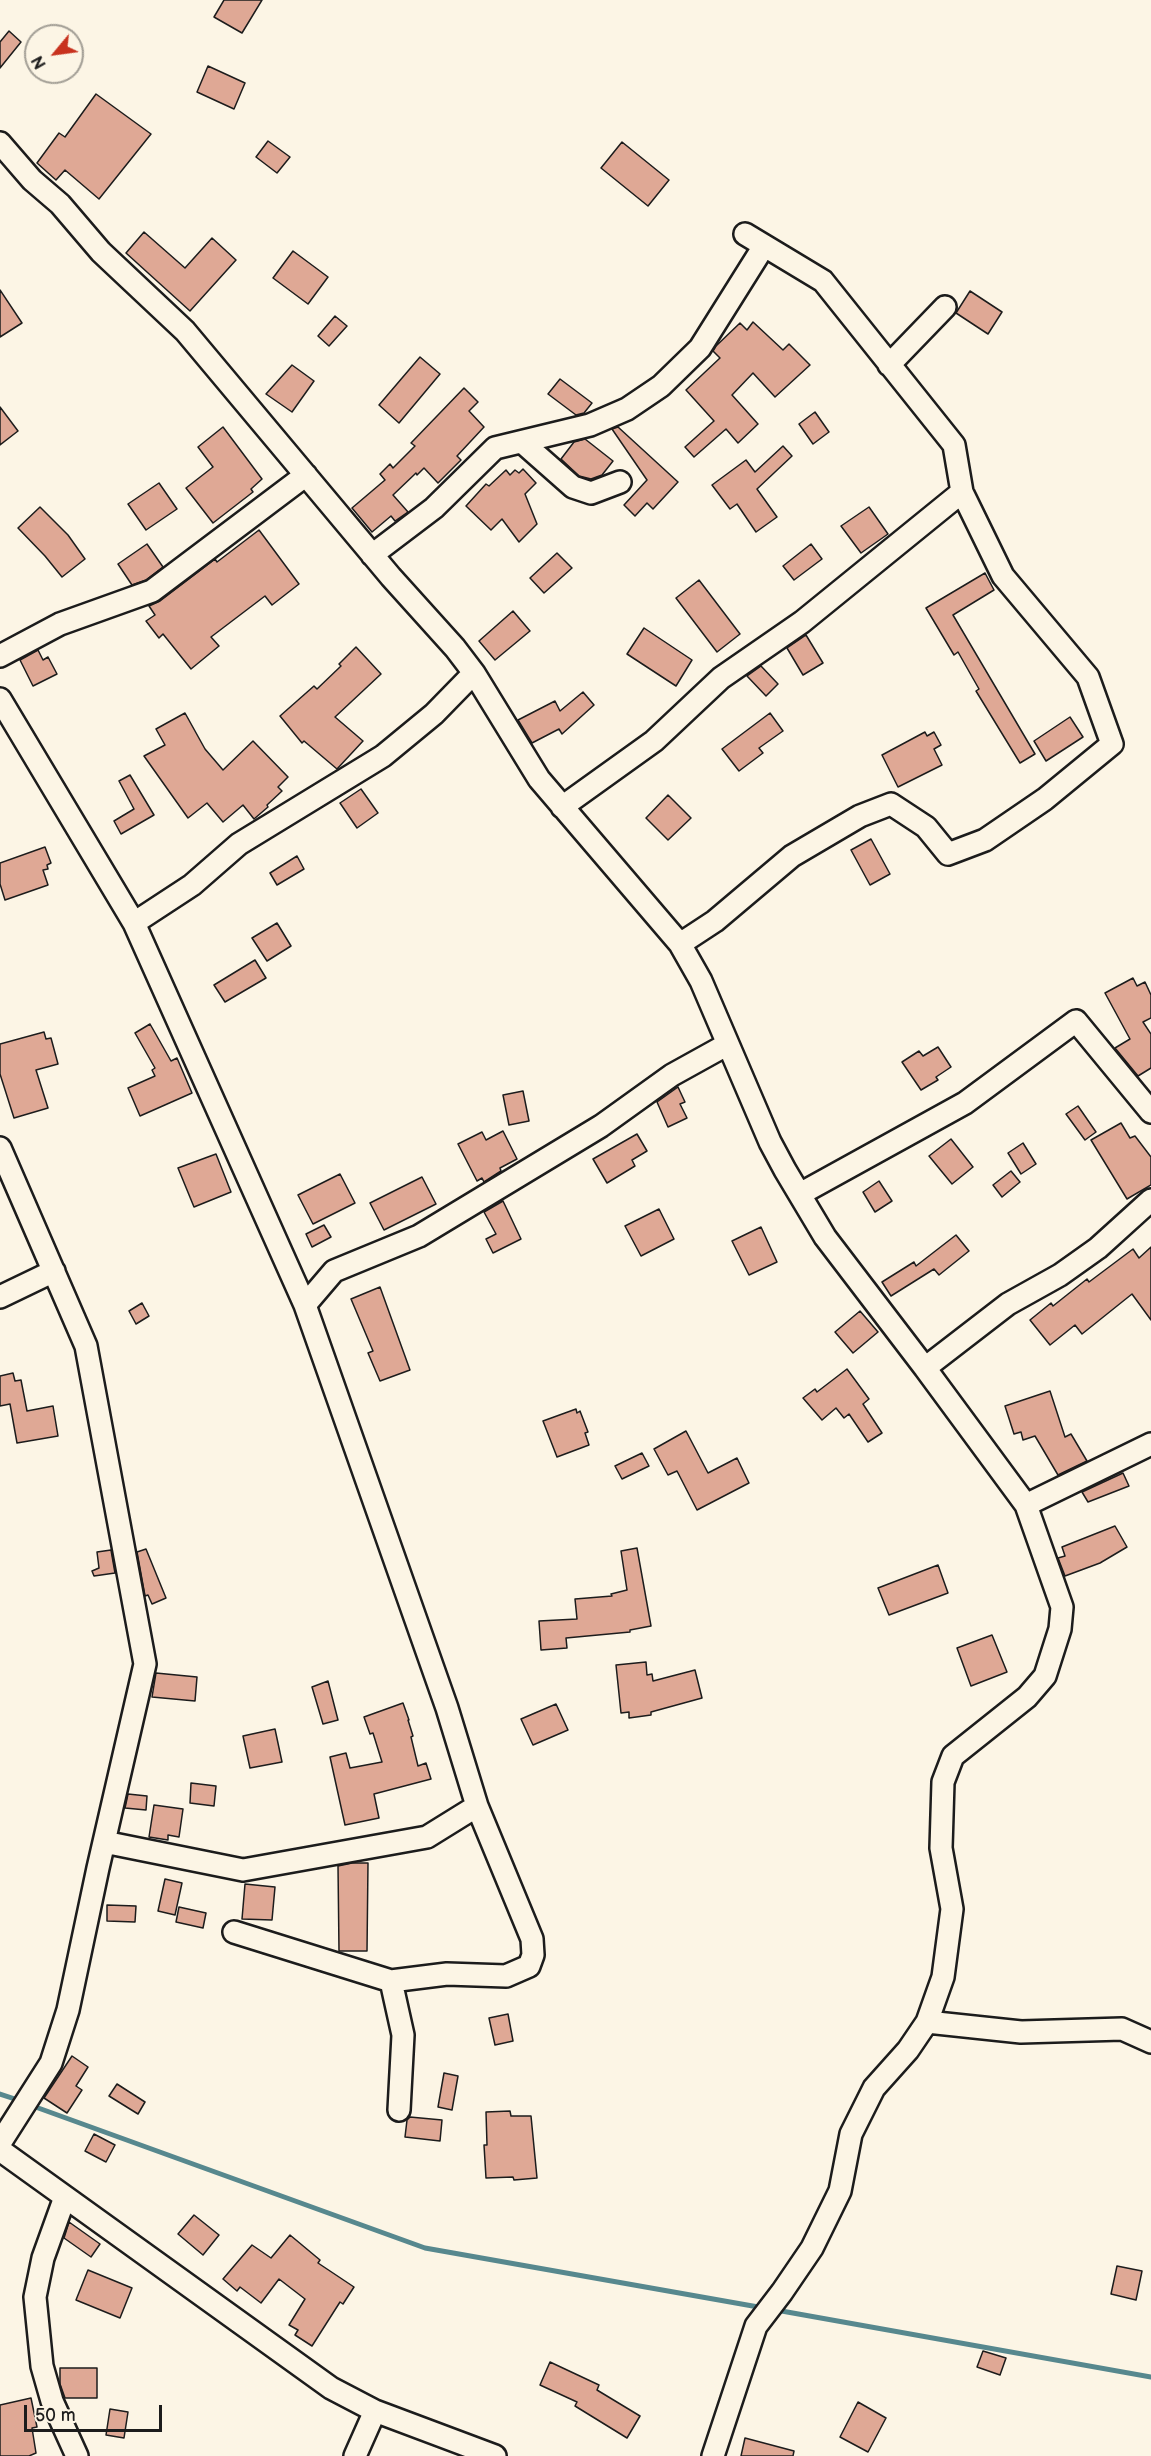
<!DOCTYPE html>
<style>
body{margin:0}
#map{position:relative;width:1151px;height:2456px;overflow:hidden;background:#fcf5e5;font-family:"Balsamiq Sans",sans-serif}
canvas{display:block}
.north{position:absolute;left:24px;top:24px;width:60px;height:60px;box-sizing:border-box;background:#fcf5e5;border:2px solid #a29e95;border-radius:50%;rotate:241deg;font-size:16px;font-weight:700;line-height:24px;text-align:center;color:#1c1c1c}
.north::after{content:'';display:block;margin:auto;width:21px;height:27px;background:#c8321e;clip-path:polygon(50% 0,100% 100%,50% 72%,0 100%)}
.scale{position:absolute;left:24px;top:2405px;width:138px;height:27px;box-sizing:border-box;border:3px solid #1c1c1c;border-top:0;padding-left:8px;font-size:18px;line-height:21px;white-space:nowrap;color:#1c1c1c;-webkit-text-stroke:4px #fcf5e5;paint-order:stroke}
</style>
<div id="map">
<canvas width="1151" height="2456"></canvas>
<div class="north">N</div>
<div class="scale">50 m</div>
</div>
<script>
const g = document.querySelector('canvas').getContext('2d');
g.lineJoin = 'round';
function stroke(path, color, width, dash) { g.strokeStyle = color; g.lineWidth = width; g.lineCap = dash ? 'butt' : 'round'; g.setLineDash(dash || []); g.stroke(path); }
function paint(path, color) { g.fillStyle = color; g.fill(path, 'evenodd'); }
stroke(new Path2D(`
 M0 2094 21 2101
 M30 2105 425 2248 764 2308
 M776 2310 1151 2377`), '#57888e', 5);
const building = new Path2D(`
 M224 0H262L242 33 214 17Z
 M9 31 21 42 0 68V42Z
 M208 66 245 83 234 109 197 92Z
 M96 94 151 134 99 199 65 170 56 180 37 163 59 133 65 137Z
 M268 141 290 157 277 173 256 157Z
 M622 142 669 180 648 206 601 168Z
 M144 232 185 268 212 238 236 260 190 311 126 253Z
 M293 251 328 277 308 304 273 278Z
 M0 290 22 323 0 337Z
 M970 291 1002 312 988 334 956 313Z
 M335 316 347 326 329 346 318 336Z
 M753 322 783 350 789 344 810 365 775 397 753 373 732 395 758 424 738 443 726 429 694 457 685 447 714 421 686 390 720 358 713 351 716 346 740 323 747 330Z
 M420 357 440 374 399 423 379 405Z
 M292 365 314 381 292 412 266 394Z
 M560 379 592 403 584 413 576 415 548 394Z
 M464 388 478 402 469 411 484 427 457 456 461 460 438 483 424 468 417 475 416 473 393 495 408 512 395 521 391 516 372 532 352 508 385 480 380 474 390 464 393 468 415 446 411 443Z
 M0 407 18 431 0 445Z
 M815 412 829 432 813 444 799 424Z
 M223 427 262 479 251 489 253 492 213 523 186 488 213 467 198 447Z
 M618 427 678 482 653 509 647 503 635 516 624 505 647 480 612 429Z
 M585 439 613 461 602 475 591 479 579 476 561 459 574 442Z
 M783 446 792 456 757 489 777 517 756 532 737 504 730 509 712 485 746 460 755 472Z
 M523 469 536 483 525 494 537 524 519 542 502 519 491 530 466 506 486 484 489 486 506 470 510 475 515 470 519 473Z
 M159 483 177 509 146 530 128 504Z
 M40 507 68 535 85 559 62 577 45 556 18 528Z
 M869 507 888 534 861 553 841 526Z
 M259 530 299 584 272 605 265 596 211 637 219 646 191 669 163 634 159 638 146 621 155 615 149 606 160 601 215 559 217 562Z
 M147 544 163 567 146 580 132 585 118 564Z
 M811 544 822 559 794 580 783 566Z
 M557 553 572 568 544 593 530 578Z
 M985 573 994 590 953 615 1035 754 1020 763 976 691 979 689 958 652 954 655 926 608Z
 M699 580 740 634 717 652 676 598Z
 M513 611 530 631 495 660 479 641Z
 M644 628 692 660 676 686 627 654Z
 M806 635 823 663 803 675 787 648Z
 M356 647 381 674 335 717 363 741 337 769 304 741 302 743 280 716 314 686 317 689 341 666 339 664Z
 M38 650 43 660 48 657 57 674 33 686 20 660Z
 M761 666 778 684 766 696 747 676Z
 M583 692 594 705 562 734 559 729 532 743 518 720 555 701 560 711Z
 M185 713 205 749 223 770 253 741 288 777 278 787 282 791 267 805 268 807 254 819 243 805 223 822 207 803 188 818 144 756 165 745 156 729Z
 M770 713 783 731 759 748 763 753 739 771 722 749Z
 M1070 717 1083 737 1046 761 1034 741Z
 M925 732 927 736 934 732 941 745 934 749 942 765 898 787 882 755Z
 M130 775 154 815 121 834 114 821 134 809 119 781Z
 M361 789 378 813 357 828 340 803Z
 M668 795 691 818 668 840 646 818Z
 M871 839 890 874 870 885 851 850Z
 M45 847 51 863 47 865 48 869 43 870 48 885 5 900 0 884V863Z
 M297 856 304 869 277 885 270 873Z
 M277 923 291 946 267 961 252 938Z
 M255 960 266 978 225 1002 214 985Z
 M1133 978 1137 986 1145 982 1151 995V1018L1143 1022 1151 1034V1068L1138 1076 1115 1048 1130 1039 1105 993Z
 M150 1024 171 1061 177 1058 192 1093 140 1116 128 1088 155 1076 152 1070 155 1068 135 1033Z
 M44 1032 46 1039 51 1038 58 1064 36 1070 48 1108 14 1118 0 1074V1044Z
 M938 1047 951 1067 936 1077 938 1080 921 1090 902 1062 919 1051 923 1056Z
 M678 1087 685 1102 680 1104 687 1118 668 1127 657 1102Z
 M523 1091 529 1121 509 1125 503 1095Z
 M1078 1106 1096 1132 1085 1140 1066 1114Z
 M1121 1123 1130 1138 1135 1136 1151 1157V1185L1127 1199 1091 1140Z
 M503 1131 517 1159 500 1168 501 1171 484 1182 482 1178 477 1181 458 1144 482 1132 486 1140Z
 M637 1134 647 1151 632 1160 635 1166 607 1183 593 1159Z
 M951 1139 973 1167 952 1184 929 1156Z
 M1023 1143 1036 1164 1021 1174 1008 1153Z
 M216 1154 231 1192 194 1207 178 1168Z
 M1011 1171 1020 1182 1002 1197 993 1185Z
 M340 1174 355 1203 313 1224 298 1195Z
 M422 1177 436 1204 384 1230 370 1203Z
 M879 1181 892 1201 875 1212 863 1192Z
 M503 1201 521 1239 493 1253 486 1239 496 1234 484 1212Z
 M659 1209 674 1239 641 1256 625 1226Z
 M324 1225 331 1237 312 1247 306 1234Z
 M761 1227 777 1262 749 1275 732 1241Z
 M956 1235 969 1251 939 1275 934 1269 891 1296 882 1282 914 1262 916 1266Z
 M1151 1247V1320L1132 1294 1082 1334 1075 1325 1050 1345 1030 1320 1051 1303 1053 1306 1087 1279 1089 1282 1133 1249 1139 1258Z
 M380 1287 410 1370 380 1381 368 1353 373 1351 351 1299Z
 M142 1303 149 1316 136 1324 129 1311Z
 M860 1311 878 1332 853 1353 835 1332Z
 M847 1369 869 1399 863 1404 882 1433 868 1442 849 1414 844 1418 836 1408 822 1420 803 1398 815 1389 817 1392Z
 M13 1373 15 1381 21 1380 27 1411 53 1406 58 1436 17 1443 10 1404 0 1406V1376Z
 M1050 1391 1065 1437 1071 1434 1087 1461 1058 1475 1035 1436 1023 1440 1021 1432 1014 1434 1005 1406Z
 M576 1409 577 1413 580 1411 588 1432 585 1433 589 1445 557 1457 543 1421Z
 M686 1431 708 1473 737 1458 749 1483 697 1510 677 1471 668 1475 654 1449Z
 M642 1453 649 1466 622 1479 615 1466Z
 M1123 1473 1129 1486 1088 1502 1082 1492Z
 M1115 1526 1127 1547 1100 1563 1065 1576 1058 1558 1065 1556 1062 1547Z
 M637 1548 651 1626 630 1630V1632L566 1638 567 1648 541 1650 539 1621 577 1619 575 1599 612 1596 611 1594 627 1590 621 1551Z
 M146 1549 166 1598 152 1604 148 1595 145 1596 137 1552Z
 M111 1550 115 1573 94 1576 92 1571 99 1568 97 1552Z
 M938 1565 948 1593 889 1615 878 1588Z
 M992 1635 1007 1672 971 1686 957 1648Z
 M646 1662 647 1675 652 1674 653 1681 695 1670 702 1698 651 1712V1715L629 1718V1712L621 1713 616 1665Z
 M156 1673 197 1677 195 1701 152 1697Z
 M328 1681 338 1720 323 1724 312 1687Z
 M403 1703 409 1720H408L413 1736 411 1737 418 1766 426 1763 431 1779 374 1794 379 1818 345 1825 330 1757 346 1753 350 1768 382 1762 373 1733 370 1734 364 1717Z
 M556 1704 568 1730 533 1745 521 1719Z
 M275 1729 282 1762 250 1768 243 1736Z
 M191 1783 216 1786 214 1806 190 1803Z
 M128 1794 147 1796 146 1810 125 1808Z
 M154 1805 183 1809 179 1837 168 1835V1840L149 1837Z
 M352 1863H368L367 1951H339L338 1866Z
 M165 1879 182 1883 175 1915 158 1911Z
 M245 1884 275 1887 272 1920 242 1919Z
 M107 1905 136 1906 135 1922 107 1921Z
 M179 1907 206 1913 203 1928 176 1922Z
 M508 2014 513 2041 495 2045 489 2018Z
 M72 2056 88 2067 76 2086 82 2090 67 2113 44 2098Z
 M444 2073 458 2076 452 2110 438 2107Z
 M117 2084 145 2102 138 2114 109 2096Z
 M510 2111 511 2116H531L537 2178 514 2180 513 2177 486 2178 484 2145H487L486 2112Z
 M410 2117 442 2120 440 2141 405 2137 407 2120Z
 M94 2134 115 2145 106 2162 85 2151Z
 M194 2215 219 2235 203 2255 178 2234Z
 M69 2222 100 2244 91 2257 64 2238Z
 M290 2235 320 2260 318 2263 354 2287 343 2304 340 2302 312 2346 295 2335 298 2330 289 2325 305 2299 279 2279 261 2303 240 2287 237 2291 223 2279 252 2245 271 2258Z
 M1117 2266 1142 2271 1136 2300 1111 2294Z
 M88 2270 132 2288 120 2318 76 2300Z
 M983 2351 1006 2358 1000 2375 977 2367Z
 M550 2362 599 2385 597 2390 640 2416 627 2438 575 2406 577 2402 540 2385Z
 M60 2368H97V2398H65L60 2384Z
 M31 2398 37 2427 32 2428 36 2453 29 2456H0V2405Z
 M858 2402 886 2418 868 2452 840 2437Z
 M110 2409 128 2412 124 2438 106 2435Z
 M745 2438 794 2451 793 2456H741Z`);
paint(building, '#dfa895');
stroke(building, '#1c1c1c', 1.5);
const minor = new Path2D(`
 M0 143 32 180 60 204 101 252 185 331 391 577 455 648 474 673 539 779 680 944 701 981 770 1142 785 1170 825 1237 925 1368
 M889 365 945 307
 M522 442 573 487 591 493 620 482
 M372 555 434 508 495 448 590 425 627 409 661 386 700 348 764 246
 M0 656 60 624 152 591 306 475
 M0 699 134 923 305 1305 447 1708 477 1806 532 1939 533 1955 529 1966 506 1976 447 1974 391 1981
 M562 807 654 741 721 678 802 622 962 492
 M134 923 192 885 239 844 383 756 434 714 474 673
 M680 944 715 921 792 856 860 816 891 804 926 827 948 854 985 840 1045 799 1112 744 1088 677 1003 576 962 492 954 445 823 281 745 234
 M0 1148 86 1346 145 1664 98 1868 68 2010 51 2063 0 2143
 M800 1194 965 1103 1076 1021 1151 1112
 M0 1297 54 1271
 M305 1305 334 1271 419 1236 601 1126 672 1075 728 1044
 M1026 1505 1151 1444
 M104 1842 243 1870 427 1837 477 1806
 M234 1932 391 1981 403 2035 399 2110
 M927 2022 1021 2032 1122 2029 1151 2042
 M0 2150 331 2388 375 2411 495 2456
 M65 2197 43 2258 35 2297 42 2366 52 2401 77 2456
 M355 2456 375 2411
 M713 2456 756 2326 782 2292 812 2248 840 2191 851 2134 874 2088 908 2050 927 2022 943 1977 952 1909 941 1848 943 1782 953 1756 1027 1697 1045 1676 1060 1629 1062 1607 1026 1505 925 1368 1008 1304 1060 1275 1098 1248 1151 1200`);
stroke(minor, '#1c1c1c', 26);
stroke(minor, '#fcf5e5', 21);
</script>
